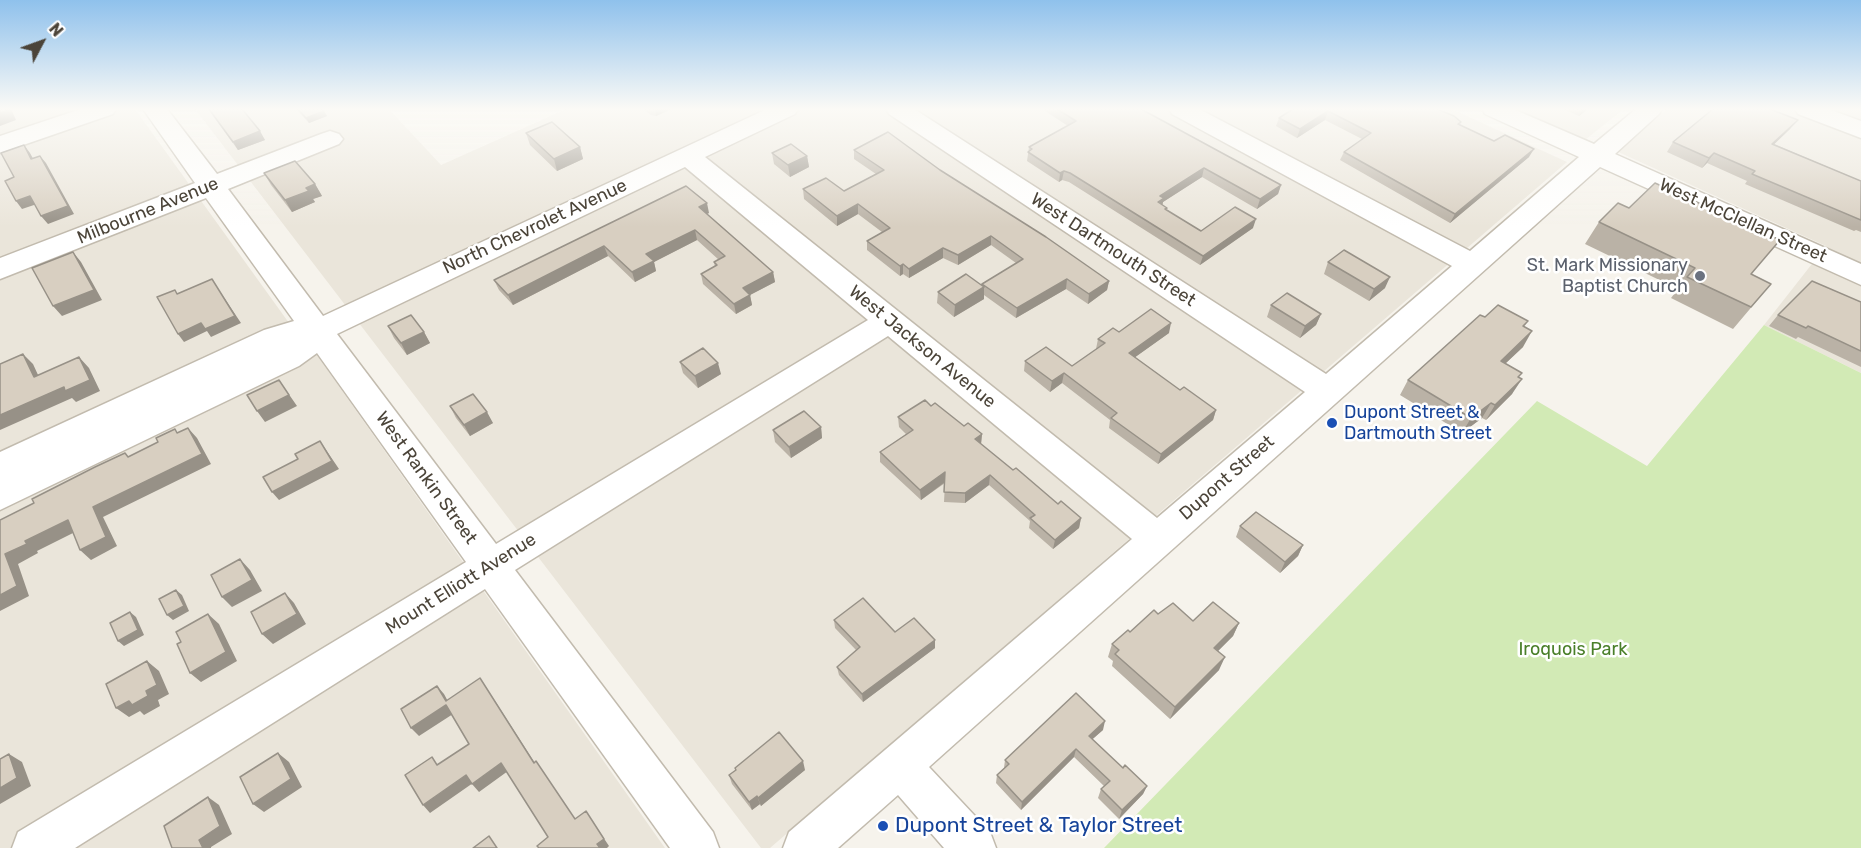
<!DOCTYPE html>
<style>
body{margin:0}
#map{position:relative;width:1861px;height:848px;overflow:hidden;background:#f6f3ec;font-family:Rubik,sans-serif}
canvas{display:block}
.north{position:absolute;left:12px;top:12px;width:60px;height:60px;-webkit-text-stroke:4px #fff;paint-order:stroke;rotate:49deg;font-size:16px;font-weight:700;line-height:24px;text-align:center;color:#4b4439}
.north::after{content:'';display:block;margin:auto;width:21px;height:27px;background:#4b4439;clip-path:polygon(50% 0,100% 100%,50% 72%,0 100%)}
</style>
<div id="map">
<canvas width="1861" height="848"></canvas>
<div class="north">N</div>
</div>
<script>
const g = document.querySelector('canvas').getContext('2d');
g.lineJoin = 'round';
function paint(path, color) { g.fillStyle = color; g.fill(path, 'evenodd'); }
function stroke(path, color, width, dash) { g.strokeStyle = color; g.lineWidth = width; g.lineCap = dash ? 'butt' : 'round'; g.setLineDash(dash || []); g.stroke(path); }
function label(font, color, halo, rows, align = 'center') {
  g.font = font + ' Rubik,sans-serif'; g.lineWidth = 5; g.setLineDash([]); g.textBaseline = 'middle'; g.strokeStyle = halo; g.fillStyle = color; for (const [text, x, y, turn = 0] of rows) {
    g.save(); g.translate(x, y); g.rotate((+turn || 0) * Math.PI / 180); g.textAlign = isNaN(turn) ? turn : align; if (halo) g.strokeText(text, 0, 0); g.fillText(text, 0, 0); g.restore();
  }
}
paint(new Path2D(`
 M0 109H135L289 323 0 458Z
 M195 109H389L441 165 566 109H1452L1567 162 770 848H761Z
 M1512 109H1624L1585 140Z
 M1666 109H1861V373L1764 325 1826 246 1616 151Z
 M314 351 665 848H0V503Z`), '#eae5da');
paint(new Path2D(`
 M1764 325 1861 373V848H1104L1537 401 1647 466Z`), '#d2eab5');
const minor = new Path2D(`
 M81 109H116L113 114 0 153V136Z
 M143 109H167L217 174 321 134 330 131 339 134 343 139 339 144 228 189 323 316 767 109H798L795 114 705 157 1157 518 1305 392 889 114 886 109H914L1326 374 1452 266 1172 114 1169 109H1199L1470 251 1579 157 1485 114 1482 109H1513L1594 144 1636 109H1662L1659 114 1615 154 1861 264V285L1600 167 929 767 990 832 996 848H944L898 795 838 848H783L789 832 1132 539 888 336 515 570 713 832 719 848H670L485 589 75 848H12L18 832 466 562 317 353 299 366 0 510V452L264 330 294 321 206 198 0 279V258L195 183ZM685 167 868 320 496 544 337 334Z
 M1795 109H1828L1861 121V138L1798 114Z`);
stroke(minor, '#c2bbae', 3);
paint(minor, '#fff');
paint(new Path2D(`
 M208 109H242L265 140 238 150Z
 M296 109H322L327 116 309 123Z
 M643 109H672L656 116 651 115Z
 M1042 109H1141L1281 185 1278 194 1257 209 1202 177 1163 202 1162 205 1166 210 1201 231 1253 228 1200 265 1069 182 1062 180 1059 182 1027 161 1029 147 1068 126Z
 M1293 109 1461 122 1460 125 1529 157 1450 223 1340 160 1344 152 1362 139 1325 120 1297 138 1276 126 1279 118Z
 M1563 109H1588L1579 116Z
 M1790 129 1774 144 1861 181V232L1856 230 1854 231 1745 184 1747 181 1707 163 1702 168 1667 152 1673 142Z
 M526 133 580 147 583 159 557 171 530 145Z
 M854 150 940 170 1109 281 1107 290 1088 304 1066 289 1016 318 984 295V299L954 317 937 303 938 292 982 286V284L1016 263 991 245 958 265 943 258 909 278 903 274 900 276 867 250V241L882 232 858 214 837 226 804 199 803 189 844 191 876 174 854 159Z
 M772 153 807 156 809 167 790 177 774 164Z
 M264 173 315 184 322 196 313 199 315 202 292 212 271 185Z
 M709 213 707 214 773 272 775 282 750 295 752 305 736 314 703 284 701 274 715 267 714 262 719 260 697 240 654 262 656 271 635 282 608 256 513 305 499 290 494 280Z
 M1599 222 1752 274 1771 284 1733 329 1671 298 1678 289 1585 244Z
 M1328 262 1385 288 1369 301 1324 274Z
 M1861 302V367L1798 337 1796 339 1769 326 1778 315Z
 M1271 305 1321 314 1316 325 1300 338 1267 317Z
 M1485 317 1528 321 1524 327 1523 347 1505 364 1519 377 1512 394 1486 420 1482 418 1462 433 1400 395 1408 380Z
 M388 326 424 332 430 343 407 355 394 338Z
 M1119 332 1169 333 1135 357 1180 390 1216 410 1213 420 1158 464 1109 428 1110 420 1062 383 1050 392 1024 371 1025 361 1072 366 1096 349 1098 339Z
 M680 362 721 374 698 388 683 373Z
 M450 406 493 423 470 436 456 418Z
 M931 406 964 426 982 434 981 444 1013 470 1058 504 1081 518 1079 528 1053 549 1029 528 1030 521 989 485 965 503 944 502 945 483 921 500 880 462V452L906 434 899 427 898 417Z
 M821 427 822 438 791 458 775 442 773 430Z
 M1240 526 1303 545 1298 556 1280 573 1236 537Z
 M1158 614 1193 621 1239 623 1233 636 1218 651 1219 670 1170 719 1112 666 1113 661 1108 657 1112 644Z
 M834 620 935 640V648L863 702 839 675 837 667 856 650 835 628Z
 M1103 730 1092 739 1123 768 1147 786 1143 794 1119 819 1098 798 1101 789 1104 786 1074 757 1021 810 996 783 997 775 1004 768 1005 760Z
 M735 768 805 770 761 806 760 804 752 810 732 784 729 775 736 770Z`), '#bab2a6');
paint(new Path2D(`
 M7 109H11L16 120 0 126V113Z
 M655 109H672L656 116Z
 M1583 109H1588L1579 116Z
 M324 111 327 116 309 123 306 118Z
 M1328 111 1325 120 1297 138 1300 129Z
 M1798 120 1790 129 1765 153 1772 144Z
 M260 131 265 140 238 150 233 142Z
 M24 145 30 153 37 166 31 159Z
 M580 147 583 159 557 171 554 159Z
 M1534 149 1529 157 1450 223 1455 214Z
 M1714 153 1707 163 1702 168 1709 158Z
 M40 156 46 163 74 214 48 224 41 216Z
 M807 156 809 167 790 177 788 165Z
 M1204 168 1202 177 1163 202 1162 207 1156 212 1160 196Z
 M1064 171 1062 180 1059 182 1060 173Z
 M315 184 322 196 313 199 315 202 292 212 285 200 306 188Z
 M1281 185 1278 194 1257 209 1260 199Z
 M30 196 37 204 22 209 16 201Z
 M707 203 709 213 701 217 699 207Z
 M858 204V214L837 226V216Z
 M1256 219 1253 228 1200 265 1203 256Z
 M695 230 697 240 654 262 656 271 635 282 632 272 646 254Z
 M991 236V245L958 265V255Z
 M604 246 608 256 513 305 508 295Z
 M943 248V258L909 278V269Z
 M73 252 81 262 102 300 62 316 53 306Z
 M903 264V274L900 276V266Z
 M773 272 775 282 750 295 752 305 736 314 734 304 743 288Z
 M1390 277 1385 288 1369 301 1374 289Z
 M1067 279 1066 289 1016 318 1017 308Z
 M1109 281 1107 290 1088 304 1089 294Z
 M217 287 241 323 211 337 207 331 184 342 178 334Z
 M984 287V299L954 317 955 305Z
 M1321 314 1316 325 1300 338 1305 326Z
 M1171 323 1169 333 1127 363 1129 353Z
 M1532 331 1523 347 1492 376 1501 361Z
 M424 332 430 343 407 355 401 343Z
 M23 354 33 364 44 388 34 377Z
 M79 357 89 368 100 391 76 402 72 398 0 430V415Z
 M718 363 721 374 698 388 695 376Z
 M1064 373 1062 383 1050 392 1052 381Z
 M1522 379 1512 394 1486 420 1495 405Z
 M279 380 297 406 265 422 257 411Z
 M1491 403 1482 418 1462 433 1471 418Z
 M1216 410 1213 420 1158 464 1161 454Z
 M487 412 493 423 470 436 464 425Z
 M821 427 822 438 791 458 789 447Z
 M188 428 197 438 211 464 103 517 117 546 91 560 80 550 93 507Z
 M982 434 981 444 975 439Z
 M320 441 339 469 279 500 272 492Z
 M945 472V482L921 500 920 490Z
 M990 475 989 485 965 503V493Z
 M1081 518 1079 528 1053 549 1055 540Z
 M68 520 79 530 37 551 38 553 18 564 29 596 0 611V595L5 554 25 541Z
 M1303 545 1298 556 1280 573 1285 562Z
 M240 559 250 570 262 591 232 607 222 597Z
 M176 590 182 595 189 611 173 620 167 615Z
 M285 593 294 603 306 624 273 644 262 634Z
 M130 612 136 617 144 635 124 646 118 641Z
 M208 614 219 624 237 661 201 682 190 673Z
 M1239 623 1233 636 1208 661 1214 648Z
 M935 640V648L863 702 862 694Z
 M1225 657 1219 670 1170 719 1175 707Z
 M147 661 159 671 169 694 158 700 160 706 144 715 140 711 129 717 116 708 146 691Z
 M480 678 486 687 540 771 534 763Z
 M437 686 444 694 452 709 446 701Z
 M446 705 453 714 419 736 411 728Z
 M1105 721 1103 730 1086 745 1089 736Z
 M1076 749 1074 757 1021 810 1022 802Z
 M278 753 289 762 302 787 264 812 253 804Z
 M9 754 22 762 31 786 0 804V788Z
 M803 761 805 770 761 806 758 798Z
 M501 763 508 771 479 792 472 784Z
 M466 775 473 783 430 813 423 805Z
 M1147 786 1143 794 1119 819 1122 810Z
 M757 796 760 804 752 810 749 802Z
 M208 797 219 805 232 834 211 847V848H203L199 840Z
 M591 819 609 846 607 848H600L597 844Z`), '#979187');
const building = new Path2D(`
 M0 109H7L8 110 0 113Z
 M209 109H242L260 131 233 142Z
 M298 109H322L324 111 306 118Z
 M1057 109H1141L1281 185 1260 199 1204 168 1160 196 1164 198 1158 202 1167 208 1165 209 1201 231 1235 207 1256 219 1203 256 1070 173 1064 171 1060 173 1028 152 1032 149 1029 147 1076 121Z
 M1293 109H1437L1454 116 1461 122 1458 124 1494 141 1505 135 1534 149 1455 214 1344 152 1371 133 1328 111 1300 129 1279 118Z
 M1713 109H1770L1798 120 1772 144 1861 181V220L1752 174 1755 171 1714 153 1709 158 1673 142Z
 M552 122 580 147 554 159 526 133Z
 M888 132 940 170 1046 237 1109 281 1089 294 1067 279 1017 308 982 284 1023 259 991 236 958 255 943 248 909 269 903 264 900 266 867 241 890 228 858 204 837 216 803 189 826 178 844 191 884 170 854 150Z
 M791 144 807 156 788 165 772 153Z
 M24 145 31 159 40 156 68 206 41 216 30 196 16 201 5 181 14 177 1 153Z
 M295 161 315 184 306 188 309 191 285 200 264 173Z
 M1655 183 1780 240 1751 274 1771 284 1751 307 1687 277 1695 268 1599 222 1618 203 1629 208Z
 M686 186 707 203 699 207 773 272 743 288 750 295 734 304 701 274 717 265 714 262 725 256 695 230 646 254 654 261 632 272 604 246 508 295 494 280Z
 M1344 250 1390 277 1374 289 1328 262Z
 M73 252 94 290 53 306 32 268Z
 M966 274 984 287 955 305 938 292Z
 M212 279 235 316 205 329 201 323 178 334 157 297 175 290 177 294Z
 M1812 281 1861 302V351L1808 326 1806 328 1778 315Z
 M1287 293 1321 314 1305 326 1271 305Z
 M1498 305 1528 321 1523 326 1532 331 1501 361 1522 373 1518 377 1522 379 1495 405 1491 403 1471 418 1408 380 1480 315 1485 317Z
 M1151 309 1171 323 1129 353 1180 390 1184 387 1216 410 1161 454 1111 418 1117 413 1064 373 1052 381 1025 361 1046 347 1072 366 1105 343 1098 339 1113 328 1119 332Z
 M411 315 424 332 401 343 388 326Z
 M703 348 718 363 695 376 680 362Z
 M23 354 34 377 79 357 90 380 65 391 64 387 0 415V364Z
 M279 380 289 395 257 411 247 395Z
 M473 394 487 412 464 425 450 406Z
 M925 400 931 406 935 403 964 426 968 423 982 434 975 439 1013 470 1016 468 1058 504 1061 501 1081 518 1055 540 1030 518 1035 515 990 475 965 493 944 492 945 472 920 490 880 452 913 430 898 417Z
 M804 411 821 427 789 447 773 430Z
 M188 428 202 454 93 507 106 537 80 550 68 520 25 541 27 544 5 554 17 586 0 595V520L34 503 32 499 95 467 125 453 128 457 158 442 156 438 175 429 177 433Z
 M320 441 332 461 272 492 263 477 298 459 295 454Z
 M1256 512 1303 545 1285 562 1240 526Z
 M240 559 252 580 222 597 211 575Z
 M176 590 184 606 167 615 159 599Z
 M285 593 297 614 262 634 251 612Z
 M863 598 895 632 914 618 935 640 862 694 837 667 860 647 834 620Z
 M1213 602 1239 623 1214 648 1225 657 1175 707 1115 654 1119 650 1112 644 1128 630 1130 632 1154 610 1158 614 1173 603 1193 621Z
 M130 612 138 630 118 641 110 623Z
 M208 614 226 652 190 673 177 644 181 642 176 632Z
 M147 661 157 685 146 691 148 696 132 705 129 701 116 708 106 684Z
 M480 678 534 763 536 761 575 819 586 811 604 839 597 844 600 848H539L537 846 548 837 501 763 472 784 466 775 423 805 405 775 432 757 437 765 469 744 446 705 411 728 401 709 437 686 446 701Z
 M1076 693 1105 721 1089 736 1123 768 1125 765 1147 786 1122 810 1101 789 1110 781 1076 749 1022 802 997 775 1009 764 1005 760Z
 M779 732 803 761 758 798 757 796 749 802 729 775 736 770 735 768Z
 M278 753 291 779 253 804 240 777Z
 M9 754 17 778 0 788V759Z
 M208 797 220 826 199 840 203 848H172L164 826Z
 M489 836 497 848H473Z`);
paint(building, '#d8cfc1');
stroke(building, '#979187', 1.5);
const sky = g.createLinearGradient(0, 0, 0, 227);
sky.addColorStop(0, '#8fc1ec');
sky.addColorStop(0.48, '#fbfaf6');
sky.addColorStop(1, '#fbfaf600');
g.fillStyle = sky;
g.fillRect(0, 0, 1861, 227);
for (const [x, y, r, color] of [
 [1700,276,6,"#6b7280"],
 [1332,423,6,"#1a4fb4"],
 [883,826,6,"#1a4fb4"]
]) { const dot = new Path2D(); dot.arc(x, y, r, 0, 2 * Math.PI); g.fillStyle = color; g.fill(dot); stroke(dot, '#fff', 2); }
label('18px', '#4b4439', '#fff', [
 ["Milbourne Avenue",148,211,-22],
 ["West McClellan Street",1743,221,24],
 ["North Chevrolet Avenue",535,227,-25],
 ["West Dartmouth Street",1113,250,33],
 ["West Jackson Avenue",922,347,39],
 ["West Rankin Street",426,478,54],
 ["Dupont Street",1227,478,-41],
 ["Mount Elliott Avenue",461,584,-32]
]);
label('18px', '#5b616d', '#fff', [
 ["St. Mark Missionary",1688,266],
 ["Baptist Church",1688,287]
], 'right');
label('18px', '#164399', '#fff', [
 ["Dupont Street &",1344,413],
 ["Dartmouth Street",1344,434]
], 'left');
label('18px', '#4a7f2a', '#fff', [
 ["Iroquois Park",1573,650]
]);
label('21px', '#164399', '#fff', [
 ["Dupont Street & Taylor Street",895,826]
], 'left');
</script>
